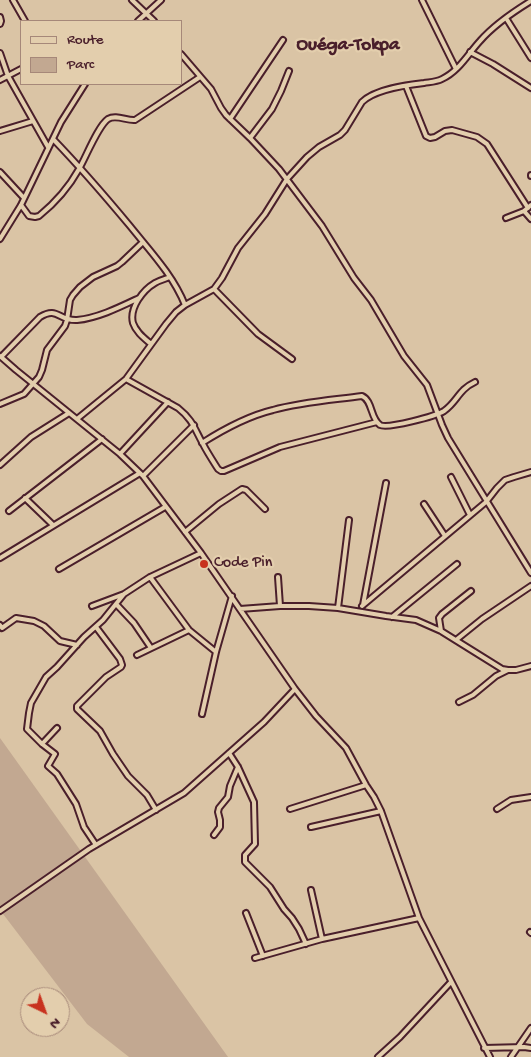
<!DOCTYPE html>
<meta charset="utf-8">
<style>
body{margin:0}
#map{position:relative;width:531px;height:1057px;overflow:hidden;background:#dac4a5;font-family:"Gochi Hand",sans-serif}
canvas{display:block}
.legend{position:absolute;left:20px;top:20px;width:162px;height:65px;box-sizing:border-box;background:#e3cead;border:1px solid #a68879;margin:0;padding:6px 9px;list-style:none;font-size:15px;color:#4a1f2b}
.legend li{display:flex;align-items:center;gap:10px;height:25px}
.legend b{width:25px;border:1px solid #a68879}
.north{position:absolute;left:20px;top:987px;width:50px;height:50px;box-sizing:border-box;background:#e3cead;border:1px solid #a68879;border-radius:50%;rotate:138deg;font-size:14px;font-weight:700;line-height:20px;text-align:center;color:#4a1f2b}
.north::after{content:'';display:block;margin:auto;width:18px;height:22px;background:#c8321e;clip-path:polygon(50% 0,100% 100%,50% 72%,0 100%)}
</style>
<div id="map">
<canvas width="531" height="1057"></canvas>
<ul class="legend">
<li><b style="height:6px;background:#e3cead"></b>Route</li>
<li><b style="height:14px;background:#c2a891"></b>Parc</li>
</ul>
<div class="north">N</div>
</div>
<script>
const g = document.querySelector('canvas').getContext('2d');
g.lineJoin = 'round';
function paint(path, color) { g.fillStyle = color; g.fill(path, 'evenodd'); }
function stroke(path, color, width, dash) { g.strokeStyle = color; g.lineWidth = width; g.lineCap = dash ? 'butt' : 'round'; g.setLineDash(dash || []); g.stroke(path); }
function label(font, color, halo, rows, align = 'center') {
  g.font = font + ' "Gochi Hand",sans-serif'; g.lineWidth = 4.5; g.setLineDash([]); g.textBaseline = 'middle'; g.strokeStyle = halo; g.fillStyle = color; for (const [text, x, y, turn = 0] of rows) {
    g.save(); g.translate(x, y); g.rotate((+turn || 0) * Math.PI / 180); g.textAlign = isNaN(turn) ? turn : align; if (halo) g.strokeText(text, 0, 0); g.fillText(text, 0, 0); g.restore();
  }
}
paint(new Path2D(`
 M0 738 228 1057H129L87 1024 0 910Z`), '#c2a891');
const minor = new Path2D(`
 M13 0 25 21
 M132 0 154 21
 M422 0 456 69
 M0 17 1 21 0 24
 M506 18 531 58
 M138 21 161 0
 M470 52 493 64 531 88
 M0 53 8 76 48 147
 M181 54 211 89 221 108 226 115 250 138 279 169 322 226 354 278 371 300 404 356 427 385 442 425 448 438 531 573
 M0 80 21 69
 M406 86 426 136 430 138 435 137 445 131 452 130 477 137 487 144 528 208
 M230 119 283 40
 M0 131 33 121
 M250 138 272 109 281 91 289 71
 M53 139C80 167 105 196 130 226 150 251 173 275 185 305
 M0 172 24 198
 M531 175V176
 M21 205 29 216 35 217 39 216C55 203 69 187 79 169 86 157 98 126 108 119 116 114 127 121 135 120L200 77
 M524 211 531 219
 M506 218 524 211 531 205
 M0 239 21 205 61 122 85 84
 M214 289 258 334 292 359
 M151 344C144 338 136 332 133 323 129 308 143 290 155 283 160 280 165 279 170 277
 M0 356 16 370 120 454 143 476 201 553 295 689 316 716 346 748 366 785 374 797 381 811 419 918 490 1057
 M1 357 40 317C58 306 58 321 77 320 98 318 120 307 139 298
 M126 379 178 408C193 420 194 428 203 444 207 452 213 461 218 469L221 471H224L280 447 377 422
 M0 404 24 394 39 377 42 370 47 350 65 326 67 320 70 300 73 295 80 287 93 277 117 266 122 262 143 242
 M77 419 126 379 166 324 176 312 185 305 214 289 222 278 238 248 265 214 287 179 307 157 319 147 340 135 345 130 362 102C375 89 406 85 424 83 430 82 436 82 442 79 459 71 468 54 480 41 494 25 513 12 531 1
 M202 443C224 429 248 416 273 410 301 402 332 400 362 396 373 401 370 418 380 425 388 429 436 416 444 411 458 401 458 390 475 382
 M120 454 168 402
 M0 465 31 437 69 413
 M143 476 194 425
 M451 477 470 515
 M25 498 53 525
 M424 504 445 536
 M9 511 102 439
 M185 532 219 504 242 489 246 490 265 509
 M0 558 140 473
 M59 569 165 507
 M150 577 189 630 216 652
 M278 577 280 606
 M116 604 134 623 151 648
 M363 605 386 483
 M92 606 124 594 150 577 201 553
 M362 606 486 502 497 488 505 480 514 477 531 472
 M338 608 349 520
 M240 609 280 606H309L338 608 386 616 416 620 441 631 502 669 508 670
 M392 617 457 564
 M0 625 2 628 16 618 34 621 44 626 60 641 77 645
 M96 627 120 659 122 665 121 667 106 677 77 706V709L100 731 113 754 128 776 147 795 156 810
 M441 631 439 618 442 614 471 591
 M456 640 482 619 531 586
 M137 655 189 630
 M459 702 473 695 496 676 508 670H516L531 666
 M202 714 216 652 232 596
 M57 728 42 744 55 754 48 766 57 774 76 804 84 827 96 845
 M42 744 27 729 29 713 31 703 46 677 57 667 84 637 103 620 124 594
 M229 753 238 767 254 802 255 844 245 855V862L270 887 284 909 292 918 299 929 306 944
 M290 809 366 785
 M497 809 511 800 531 797
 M311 827 381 811
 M214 835 220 827V820L218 812 219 808 228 797 230 786 238 767
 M311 890 322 939
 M0 911 89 849 184 793 264 722 295 689
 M246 913 263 956
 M530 932 531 933
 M255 958 322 939 419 918
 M484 1048 524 1047 531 1048
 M378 1057 400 1037 451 982
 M511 1057 531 1028`);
stroke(minor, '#4a1f2b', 8);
stroke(minor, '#e3cead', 4);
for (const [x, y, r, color] of [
 [204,564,5,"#c8321e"]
]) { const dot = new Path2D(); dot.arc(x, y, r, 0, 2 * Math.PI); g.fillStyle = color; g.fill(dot); stroke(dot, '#e3cead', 2); }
label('16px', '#4a1f2b', '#e3cead', [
 ["Code Pin",214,564]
], 'left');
label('bold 19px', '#4a1f2b', '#e3cead', [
 ["Ouéga-Tokpa",348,46]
]);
</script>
